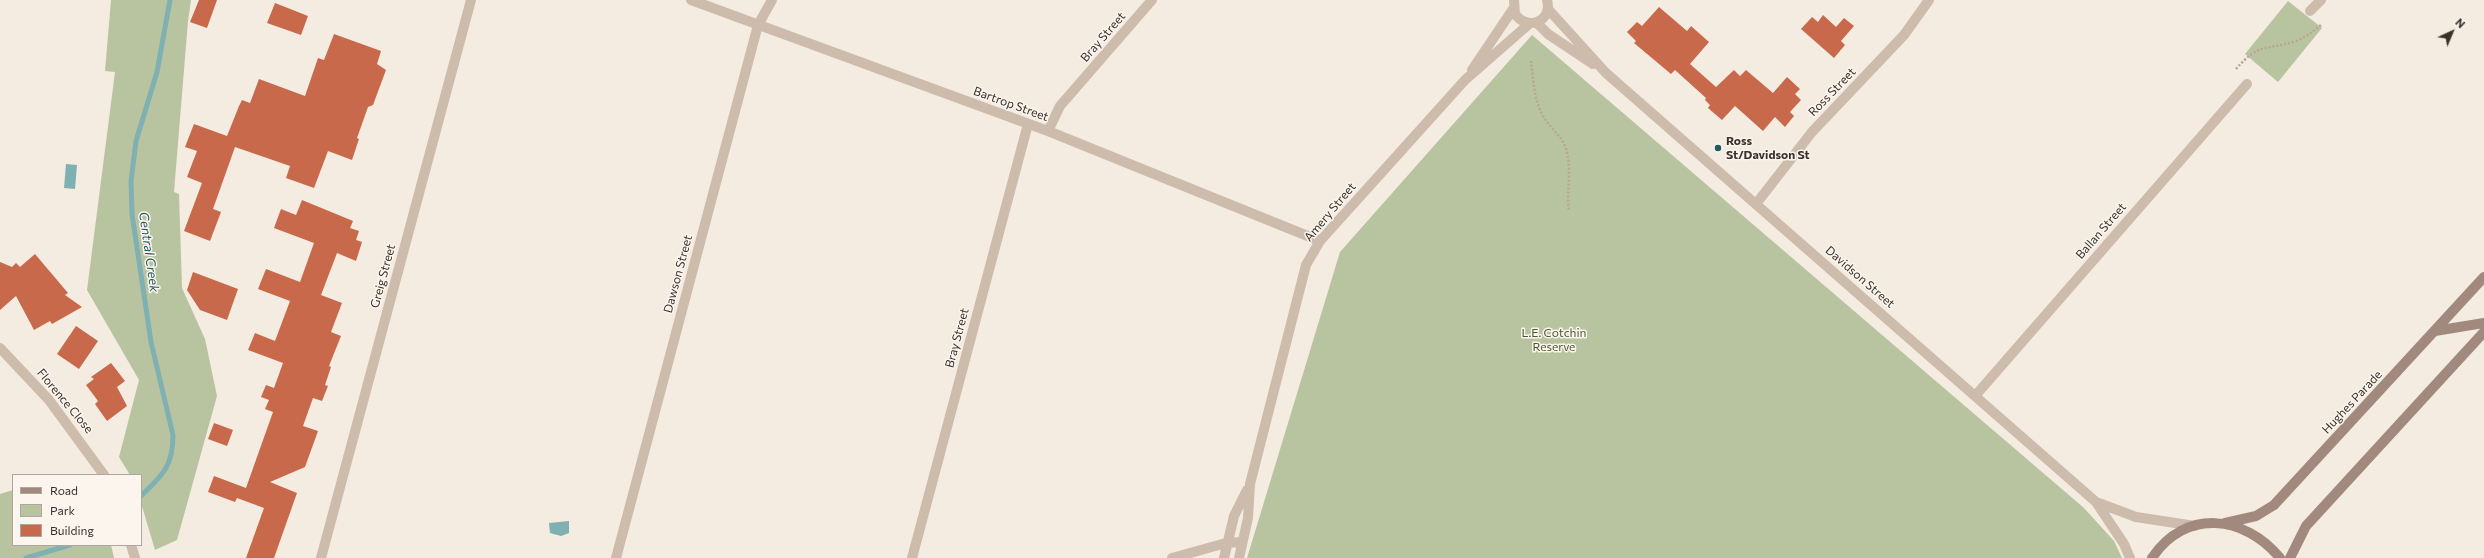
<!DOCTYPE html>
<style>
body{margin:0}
#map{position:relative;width:2484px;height:558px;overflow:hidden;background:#f4ebe1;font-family:Commissioner,sans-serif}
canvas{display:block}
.legend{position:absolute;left:12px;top:474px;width:130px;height:72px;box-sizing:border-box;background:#fbf5ee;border:1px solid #aea6a0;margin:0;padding:5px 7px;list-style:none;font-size:12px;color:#3b302b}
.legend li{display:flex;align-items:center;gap:8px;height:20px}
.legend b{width:20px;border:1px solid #aea6a0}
.north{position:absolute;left:2432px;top:12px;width:40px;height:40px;-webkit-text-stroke:3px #fbf5ee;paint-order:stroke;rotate:44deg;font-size:11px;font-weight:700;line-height:16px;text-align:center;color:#3b302b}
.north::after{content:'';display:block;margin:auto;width:14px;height:18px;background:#3b302b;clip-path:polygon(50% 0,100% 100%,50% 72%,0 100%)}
</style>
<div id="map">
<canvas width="2484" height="558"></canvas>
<ul class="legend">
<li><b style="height:5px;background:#a18a7d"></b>Road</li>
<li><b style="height:11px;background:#b8c4a0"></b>Park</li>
<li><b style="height:11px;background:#c8694b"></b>Building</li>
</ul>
<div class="north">N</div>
</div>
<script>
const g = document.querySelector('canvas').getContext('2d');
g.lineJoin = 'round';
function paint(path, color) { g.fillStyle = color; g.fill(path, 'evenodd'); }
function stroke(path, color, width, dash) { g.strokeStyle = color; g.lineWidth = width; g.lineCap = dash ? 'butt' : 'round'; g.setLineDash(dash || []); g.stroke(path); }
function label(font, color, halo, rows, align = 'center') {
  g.font = font + ' Commissioner,sans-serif'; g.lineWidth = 3; g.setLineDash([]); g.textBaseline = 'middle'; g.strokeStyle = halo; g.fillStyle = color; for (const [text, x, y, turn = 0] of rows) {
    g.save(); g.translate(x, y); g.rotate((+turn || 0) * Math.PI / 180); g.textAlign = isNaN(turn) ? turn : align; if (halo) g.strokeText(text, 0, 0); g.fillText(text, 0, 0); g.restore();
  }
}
paint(new Path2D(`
 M111 0H191L188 21 174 192 179 194 182 288 205 339 217 396 177 540 155 550 141 503V475H130L119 457 139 380 87 290 115 72 105 71Z
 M2288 1 2322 28 2278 82 2245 54Z
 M1532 35 2084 508 2114 541 2122 558H1247L1340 252Z
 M13 490V545H111L114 558H0V494Z`), '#b8c4a0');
paint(new Path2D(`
 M66 164 77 165 75 189 64 188Z
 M569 521V533L561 536 550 533 549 523Z`), '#7fb0b2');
stroke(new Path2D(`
 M141 496C163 475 173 466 173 435L151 342 132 214 131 181 136 141 157 72 170 0
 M26 558 70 545`), '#7fb0b2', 5);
paint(new Path2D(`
 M199 0H217L207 28 190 22Z
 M275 3 308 16 301 35 267 23Z
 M1659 7 1687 31 1691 26 1709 42 1690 64 1716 87 1734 70 1740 76 1746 70 1773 93 1787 77 1800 89 1795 94 1801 100 1790 112 1794 116 1785 127 1775 117 1763 131 1735 106 1722 120 1708 108 1710 105 1705 100 1706 98 1675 70 1671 74 1634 43 1636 41 1627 32 1637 22 1642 26Z
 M1823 15 1836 27 1844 18 1854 26 1841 41 1845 45 1834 58 1801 29 1812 17 1818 22Z
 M334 34 381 51 377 64 386 70 373 105 368 107 357 138 359 139 352 160 328 151 314 188 286 178 290 166 235 147 213 209 221 212 210 241 184 231 202 183 187 177 197 151 185 147 194 124 227 136 239 106 242 100 250 103 259 79 305 96 318 58 324 60Z
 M302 200 353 221 350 228 359 231 356 240 362 242 356 261 337 253 321 295 342 303 331 332 341 336 329 366 331 367 325 385 328 386 322 401 313 398 303 426 318 431 305 467 270 482 297 493 274 558H246L264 508 237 498 235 502 208 492 214 476 246 488 273 412 265 409 269 400 261 397 266 385 274 388 283 363 248 350 255 333 275 341 290 301 258 289 266 269 300 282 314 243 274 228 281 209 296 215Z
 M35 254 68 293 65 295 82 307 52 324 50 321 34 330 16 296 0 310V262L12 267 16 263 20 267Z
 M193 272 238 289 227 320 200 310 187 290Z
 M76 326 98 341 79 369 57 354Z
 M111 363 125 381 117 387 127 406 107 421 95 404 98 401 86 385 94 379 91 377Z
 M214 423 233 430 227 446 208 439Z`), '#c8694b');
stroke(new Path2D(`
 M1531 61C1533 78 1534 98 1542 114 1549 128 1564 137 1567 152 1572 172 1566 191 1569 210
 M2236 69C2260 41 2267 51 2296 41 2306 37 2314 31 2322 24`), '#b9a596', 2.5, [2, 2]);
stroke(new Path2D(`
 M691 0 1048 131 1320 241
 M1514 0 1515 14C1527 31 1553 22 1547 0
 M1548 9 1606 73 2096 502 2124 544 2130 558
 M2310 11 2321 0
 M1537 23 1548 34 1593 64
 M1472 70 1513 9
 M1048 131 1060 106 1152 0
 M1756 204 1812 132 1904 35 1929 0
 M0 348 49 400 104 475
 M1975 396 2247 84
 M2096 502 2136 517 2195 526
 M131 545 135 558
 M321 558 471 0
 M616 558 758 25 772 0
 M912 558 1028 124
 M1172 558 1226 543 1242 542
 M1224 558 1234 516 1247 490
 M1239 558 1248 518 1250 484 1306 265 1320 241 1465 80 1529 24`), '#cdbbac', 10);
stroke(new Path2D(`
 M2435 331 2484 323
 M2225 523 2256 516 2274 505 2484 277
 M2152 558C2185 508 2245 515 2280 558
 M2290 558 2306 526 2484 332`), '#a18a7d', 10);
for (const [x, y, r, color] of [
 [1718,148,4,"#1f5a5e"]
]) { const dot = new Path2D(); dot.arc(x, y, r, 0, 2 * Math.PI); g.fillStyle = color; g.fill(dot); stroke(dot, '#fbf5ee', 1.5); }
label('12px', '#3b302b', '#fbf5ee', [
 ["Bray Street",1103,37,-49],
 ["Ross Street",1832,92,-46],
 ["Bartrop Street",1011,104,20],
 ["Amery Street",1330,212,-50],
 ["Ballan Street",2101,231,-49],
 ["Dawson Street",678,274,-75],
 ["Greig Street",383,276,-75],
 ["Davidson Street",1860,277,41],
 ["Bray Street",957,338,-75],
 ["Florence Close",65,401,50],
 ["Hughes Parade",2352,402,-47]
]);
label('bold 12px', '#3b302b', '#fbf5ee', [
 ["Ross",1726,141],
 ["St/Davidson St",1726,155]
], 'left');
label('12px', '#4a5a2e', '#fbf5ee', [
 ["L.E. Cotchin",1554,333],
 ["Reserve",1554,347]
]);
label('italic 13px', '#1f5a5e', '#fbf5ee', [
 ["Central Creek",149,252,82]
]);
</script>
